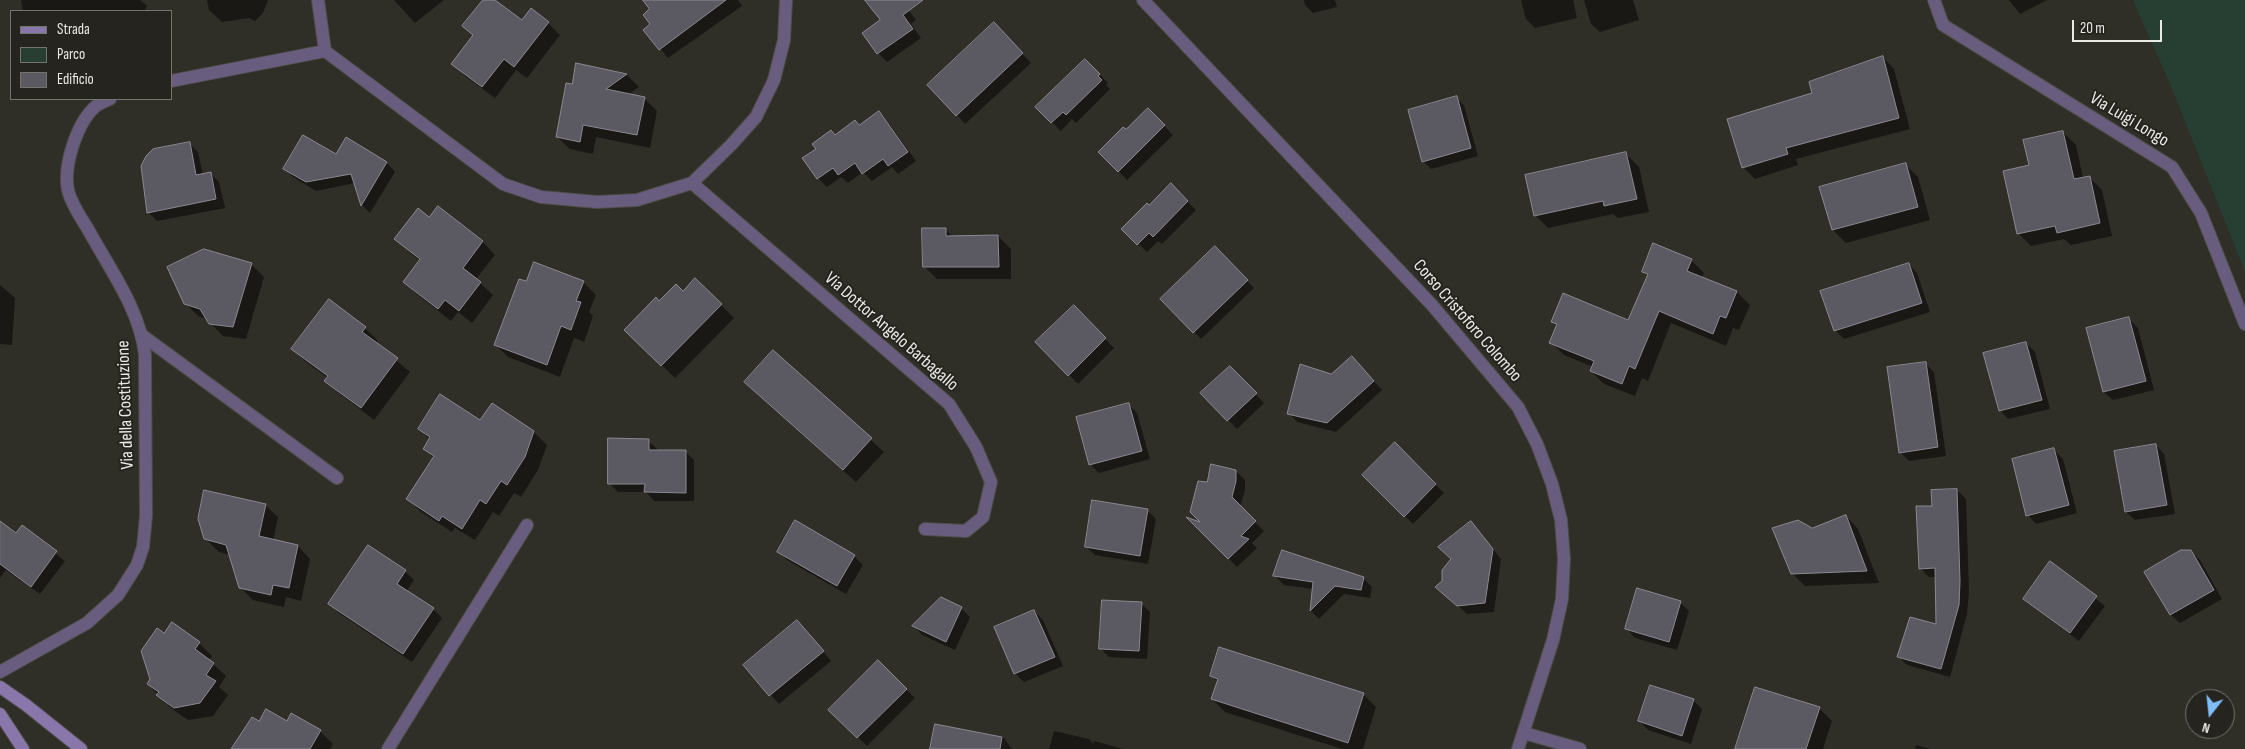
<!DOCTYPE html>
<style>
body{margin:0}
#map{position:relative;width:2245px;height:749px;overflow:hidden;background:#2f2e27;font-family:"Sofia Sans Condensed",sans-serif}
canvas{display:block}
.legend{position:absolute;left:10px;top:10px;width:162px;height:90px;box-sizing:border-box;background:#25241e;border:1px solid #74746e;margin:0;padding:6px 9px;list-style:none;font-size:15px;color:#ebebe6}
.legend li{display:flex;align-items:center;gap:10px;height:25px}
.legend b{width:25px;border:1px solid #74746e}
.north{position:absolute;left:2185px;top:689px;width:50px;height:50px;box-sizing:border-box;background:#25241e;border:1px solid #74746e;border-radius:50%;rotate:196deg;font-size:14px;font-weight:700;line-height:20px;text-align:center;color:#ebebe6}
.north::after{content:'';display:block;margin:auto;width:18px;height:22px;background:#7fbdfa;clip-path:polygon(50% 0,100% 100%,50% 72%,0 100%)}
.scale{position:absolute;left:2072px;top:20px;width:90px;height:22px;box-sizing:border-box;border:2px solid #ebebe6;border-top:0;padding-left:6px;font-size:15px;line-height:18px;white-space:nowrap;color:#ebebe6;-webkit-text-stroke:4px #25241e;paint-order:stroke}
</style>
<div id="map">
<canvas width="2245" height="749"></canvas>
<ul class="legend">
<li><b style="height:6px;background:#8977ab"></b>Strada</li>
<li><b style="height:14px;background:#263f32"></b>Parco</li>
<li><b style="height:14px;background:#5b5a62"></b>Edificio</li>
</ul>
<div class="north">N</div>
<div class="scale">20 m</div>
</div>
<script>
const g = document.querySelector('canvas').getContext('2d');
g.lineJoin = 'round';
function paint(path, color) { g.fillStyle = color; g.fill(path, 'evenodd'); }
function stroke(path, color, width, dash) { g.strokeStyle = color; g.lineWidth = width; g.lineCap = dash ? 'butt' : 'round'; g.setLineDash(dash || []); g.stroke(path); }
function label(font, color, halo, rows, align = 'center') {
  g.font = font + ' "Sofia Sans Condensed",sans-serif'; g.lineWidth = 4; g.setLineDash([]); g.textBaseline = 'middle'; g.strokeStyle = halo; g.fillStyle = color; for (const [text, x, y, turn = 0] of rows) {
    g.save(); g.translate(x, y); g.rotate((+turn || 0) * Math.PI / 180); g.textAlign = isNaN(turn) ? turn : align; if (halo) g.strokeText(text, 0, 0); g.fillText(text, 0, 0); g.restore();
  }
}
paint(new Path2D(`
 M2133 0H2245V272L2170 84Z`), '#263f32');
paint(new Path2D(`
 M21 0H140L147 6 145 9 148 11H23Z
 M207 0H268L263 13 255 21 249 18 222 22 209 10Z
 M394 0H444L415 23Z
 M484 0H493L522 22 548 23 560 35 527 78 516 70 495 98 465 76 453 64 474 36 464 26Z
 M644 0H738L742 6 668 58 645 30 652 25 651 10Z
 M867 0H901L916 20 911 24 921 38 887 62 878 53 881 20Z
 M1304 0H1335L1337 7 1313 13 1305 5Z
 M1521 0H1573L1577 18 1535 28 1526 19Z
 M1584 0H1633L1639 20 1600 32 1591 24Z
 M2009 0H2047L2020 14Z
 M994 24 1031 63 965 124 957 115Z
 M1883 57 1894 69 1910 129 1796 159 1798 165 1755 179 1743 167 1814 93Z
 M1085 60 1108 83 1106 85 1110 89 1076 123 1072 119 1061 131 1037 107Z
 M577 65 627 75 639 87 628 95 644 98 657 111 650 148 596 137 593 154 570 149 557 137 573 85Z
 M1456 98 1464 105 1478 156 1431 169 1423 161Z
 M1148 109 1173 135 1127 180 1100 152Z
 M879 112 887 121 916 161 898 174 892 167 872 181 863 172 848 183 841 177 827 187 818 178 859 126Z
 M2063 132 2076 145 2083 178 2089 177 2102 190 2112 236 2071 245 2064 239 2031 246 2018 233 2030 166Z
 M346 139 387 163 395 172 370 213 362 205 355 183 316 191 293 177 284 168 336 155Z
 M189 143 198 152 203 175 210 173 219 182 225 208 157 221 148 212Z
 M1626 154 1639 167 1649 212 1618 218 1613 214 1548 228 1536 216 1527 176Z
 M1905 164 1918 177 1930 220 1846 243 1833 230 1821 187Z
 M1171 185 1196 210 1162 244 1158 241 1147 252 1123 229Z
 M438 208 483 242 495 255 476 279 493 295 472 323 458 312 451 321 417 294 404 282 420 261 395 239 429 219Z
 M945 229 953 237 998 236 1011 249V279H937L924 266Z
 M1215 248 1254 288 1201 339 1162 299Z
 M1691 260 1704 273 1702 278 1737 292 1750 305 1739 330 1733 328 1726 346 1671 323 1648 381 1642 378 1635 396 1604 384 1591 371 1593 367 1564 355 1551 342 1557 326 1552 321 1629 322 1648 276 1643 271Z
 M251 264 264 277 246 339 223 336 207 319 198 316 185 303Z
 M1909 264 1917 273 1930 312 1844 339 1835 330Z
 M695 279 734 318 675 378 625 330 660 303 683 292Z
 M583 282 596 295 589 312 593 316 584 342 574 338 560 377 508 357 496 345 527 283Z
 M0 285 15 298 12 345 0 344Z
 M1074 307 1114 348 1078 384 1037 342Z
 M2129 319 2138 328 2154 390 2113 400 2104 392Z
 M365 328 378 341 376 343 410 372 374 420 339 393 326 381 328 378 306 362 293 349Z
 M2026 343 2035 352 2050 409 2008 419 2000 410Z
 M773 351 884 452 856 482 758 395Z
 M1925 363 1934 372 1946 456 1909 461 1900 452Z
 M1360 366 1382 390 1336 432 1297 422 1289 413 1331 375Z
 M1230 367 1264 403 1237 429 1202 393Z
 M1128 404 1137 413 1150 459 1099 473 1090 464Z
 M492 405 534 432 547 445 538 470 521 497 514 493 499 516 493 512 475 540 455 528 452 532 421 512 408 499 434 458 424 449 430 440 420 429 481 422Z
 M648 440 657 449V451L686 452 694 460V501H654L646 492H618L609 483Z
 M1395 444 1444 493 1413 524 1364 475Z
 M2156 445 2164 454 2175 514 2135 520 2126 512Z
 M2054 450 2063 459 2077 513 2036 524 2028 515Z
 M1236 471 1245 480V490L1240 507 1264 531 1252 543 1257 548 1237 567 1190 520 1205 525 1207 483Z
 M1957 490 1966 499 1969 591 1967 614 1950 677 1907 665 1899 657 1937 626 1936 577H1929L1920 568 1933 507Z
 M265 505 278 517 273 541 298 546 310 559 301 601 286 597 284 607 253 600 240 587 230 555 219 552 206 539Z
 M1147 510 1156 519 1148 564 1095 555 1086 547Z
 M1846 516 1858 529 1879 583 1805 586 1792 573 1812 529Z
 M0 522 17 534 22 527 65 561 40 594 6 570 0 578Z
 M796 522 854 556 863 565 846 594 787 560 779 551Z
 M1471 522 1501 559 1494 612 1467 614 1446 595 1444 581 1452 559Z
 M369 547 405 571 414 580 406 592 433 609 442 618 412 662 339 613 330 604Z
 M2190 551 2200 560 2222 599 2180 623 2171 615 2146 572Z
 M2051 563 2105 606 2079 641 2025 599Z
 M1275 576 1363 578 1372 587 1370 598 1344 594 1319 619 1311 611 1313 589 1284 585Z
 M1680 602 1689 611 1677 650 1635 638 1627 629Z
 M1142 604 1150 612 1147 659 1109 657 1100 648Z
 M961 608 970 617 955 650 922 635 914 626Z
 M1034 611 1043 620 1063 666 1024 682 1015 673Z
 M806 631 831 661 779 704 745 666Z
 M165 634 199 643 212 656 209 660 226 676 219 687 228 695 213 716 188 720 171 708 148 684 151 679Z
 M878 662 915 698 867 746 830 710Z
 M1211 675 1363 694 1376 707 1363 749H1342L1225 712 1212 699 1218 682Z
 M1693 700 1702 709 1691 744 1648 730 1640 721Z
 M1819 708 1832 721 1823 749H1740Z
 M260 723H287L320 731 333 744 330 749H239Z
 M936 726 1004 738 1012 749H931Z
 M1054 731 1089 739 1094 744V741L1123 749H1049Z
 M1916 745 1930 749H1915Z`), '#0007');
const building = new Path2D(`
 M483 0H495L522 20 531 8 549 22 514 67 504 59 482 87 451 64 473 35 462 26Z
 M643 0H726L659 50 643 30 650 24 643 15 649 9Z
 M865 0H923L903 15 913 29 877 54 862 33 880 20Z
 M994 22 1023 53 956 116 927 85Z
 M1883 56 1899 118 1786 148 1788 154 1742 168 1727 119 1812 93 1809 82Z
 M1085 59 1100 74 1098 76 1102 80 1066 115 1063 112 1051 123 1035 107Z
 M576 63 627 74 606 89 645 97 637 135 583 125 580 142 556 137 566 83 572 84Z
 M1457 96 1471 148 1422 162 1408 110Z
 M1148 108 1165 125 1118 172 1098 152 1123 127 1126 129Z
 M879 111 908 152 888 166 883 159 862 174 855 163 838 175 833 168 817 179 802 158 816 149 812 144 831 130 835 135 855 120 859 125Z
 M2063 131 2074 179 2090 176 2100 223 2057 233 2055 226 2017 234 2003 171 2029 165 2023 140Z
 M303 135 336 154 346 137 387 162 361 206 351 174 306 182 283 169Z
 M190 142 196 175 211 172 216 199 147 213 141 166 146 156 153 149Z
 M1626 152 1637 199 1604 206 1603 201 1534 216 1525 175Z
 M1906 163 1918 207 1832 230 1819 187Z
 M1171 183 1188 201 1153 237 1149 233 1137 245 1121 229 1147 203 1149 205Z
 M438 206 483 241 463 268 481 282 459 311 445 300 438 309 403 282 420 259 394 239 418 208 429 217Z
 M922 228H946V236L998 235 999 267H923Z
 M1653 243 1692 259 1687 271 1737 291 1726 318 1720 316 1713 334 1659 311 1635 369 1629 366 1622 384 1590 371 1594 361 1549 343 1557 324 1551 322 1563 293 1628 320 1648 274 1642 272Z
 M1215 246 1248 280 1193 333 1160 299Z
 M204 249 252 263 233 327 209 324 200 309 184 304 167 267Z
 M534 262 584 281 576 301 581 302 571 330 561 326 547 365 494 345 519 279 526 281Z
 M1909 263 1922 303 1834 331 1820 291Z
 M695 278 722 304 661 366 624 330 656 297 659 301 676 284 683 291Z
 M329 299 366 327 362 332 398 358 361 408 324 381 328 376 291 349Z
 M1074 305 1106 338 1068 376 1035 342Z
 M2129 317 2146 381 2103 392 2086 328Z
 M2026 342 2042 400 1999 411 1983 353Z
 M773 350 872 438 843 470 744 382Z
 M1352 356 1374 381 1327 423 1287 414 1300 364 1331 374Z
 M1926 362 1938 447 1899 453 1887 367Z
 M1230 366 1257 393 1227 421 1200 393Z
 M440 394 480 420 492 403 534 431 525 457 507 485 501 481 486 504 480 500 462 529 442 516 439 521 406 499 434 456 423 449 430 437 418 429Z
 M1129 403 1142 451 1089 465 1076 417Z
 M608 438 649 439V450H686V493L644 492 645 484H608Z
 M1395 442 1436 484 1404 517 1362 475Z
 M2156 444 2167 505 2125 512 2114 451Z
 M2054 448 2069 505 2026 516 2012 459Z
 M1211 464 1236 470V481L1232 497 1256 521 1241 536 1249 539 1228 559 1186 517 1200 522 1190 512 1198 481 1207 482Z
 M1957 489 1960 581 1959 605 1941 669 1897 657 1910 617 1936 624 1935 568 1919 569 1916 506H1932L1931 490Z
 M204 490 266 504 259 536 298 545 289 588 273 585 271 595 239 588 226 545 204 539 198 519Z
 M1092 500 1148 509 1140 556 1085 547Z
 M1846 515 1867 571 1791 574 1772 528 1798 520 1812 528Z
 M795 520 855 555 837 586 777 552Z
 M0 521 16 533 22 525 57 551 31 587 0 564Z
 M1471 521 1493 549 1485 603 1457 606 1435 587 1442 581V570L1451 559 1438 547Z
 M368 545 406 570 397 584 434 608 403 654 328 604Z
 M1282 550 1364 577 1361 590 1335 586 1310 611 1313 582 1273 576Z
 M2181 550H2191L2214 590 2170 615 2144 572Z
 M2050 561 2097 596 2070 633 2023 599Z
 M1637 588 1681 601 1669 642 1625 629Z
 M941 597 962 607 946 642 912 626Z
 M1102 600 1142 602 1139 651 1099 649Z
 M1034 610 1055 657 1014 674 994 627Z
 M797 620 824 651 769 696 743 665Z
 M172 622 200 642 195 649 214 663 206 675 216 681 200 703 174 708 156 695 159 692 147 684 150 679 141 651 157 628 164 633Z
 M1219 647 1364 693 1348 743 1211 699 1218 679 1210 676Z
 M878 660 907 689 857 738 828 710Z
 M1650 685 1694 699 1682 736 1638 721Z
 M1755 687 1820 707 1806 749H1735Z
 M266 709 287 721 291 713 321 730 310 749H231L252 717 259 721Z
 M935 724 1002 737 1000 749H930Z`);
paint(building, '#5b5a62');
stroke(building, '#8a8991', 1);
const service = new Path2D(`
 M1524 733 1580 749
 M388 749 527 525`);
const minor = new Path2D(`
 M1934 0 1943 25 2172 167 2201 213 2245 324
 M325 51 503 184 541 197 597 202 637 200 692 183 731 145 756 117 774 80 784 40 786 0
 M171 81 325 51 318 0
 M692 183 949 404 976 447 991 482 983 517 966 531 925 529
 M143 336 337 478
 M0 672 87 623 118 595 137 565 143 547 146 516 145 355C140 310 111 271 89 231 82 219 71 204 68 190 63 166 77 122 96 106 100 103 106 101 110 99`);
const tertiary = new Path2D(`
 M1143 0 1432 305 1518 407 1537 444 1552 484 1561 520 1564 559 1562 599 1553 640 1518 749`);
const secondary = new Path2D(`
 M0 687 26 705 81 749
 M0 714 23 749`);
stroke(service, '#4d4c46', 14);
stroke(minor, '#4d4c46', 14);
stroke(tertiary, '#4d4c46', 14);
stroke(secondary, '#4d4c46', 14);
stroke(service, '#685d7e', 12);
stroke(minor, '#685d7e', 12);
stroke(tertiary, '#685d7e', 12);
stroke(secondary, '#8977ab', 12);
label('18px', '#ebebe6', '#25241e', [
 ["Via Luigi Longo",2129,120,31],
 ["Corso Cristoforo Colombo",1467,321,49],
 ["Via Dottor Angelo Barbagallo",891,332,41],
 ["Via della Costituzione",126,405,-92]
]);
</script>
